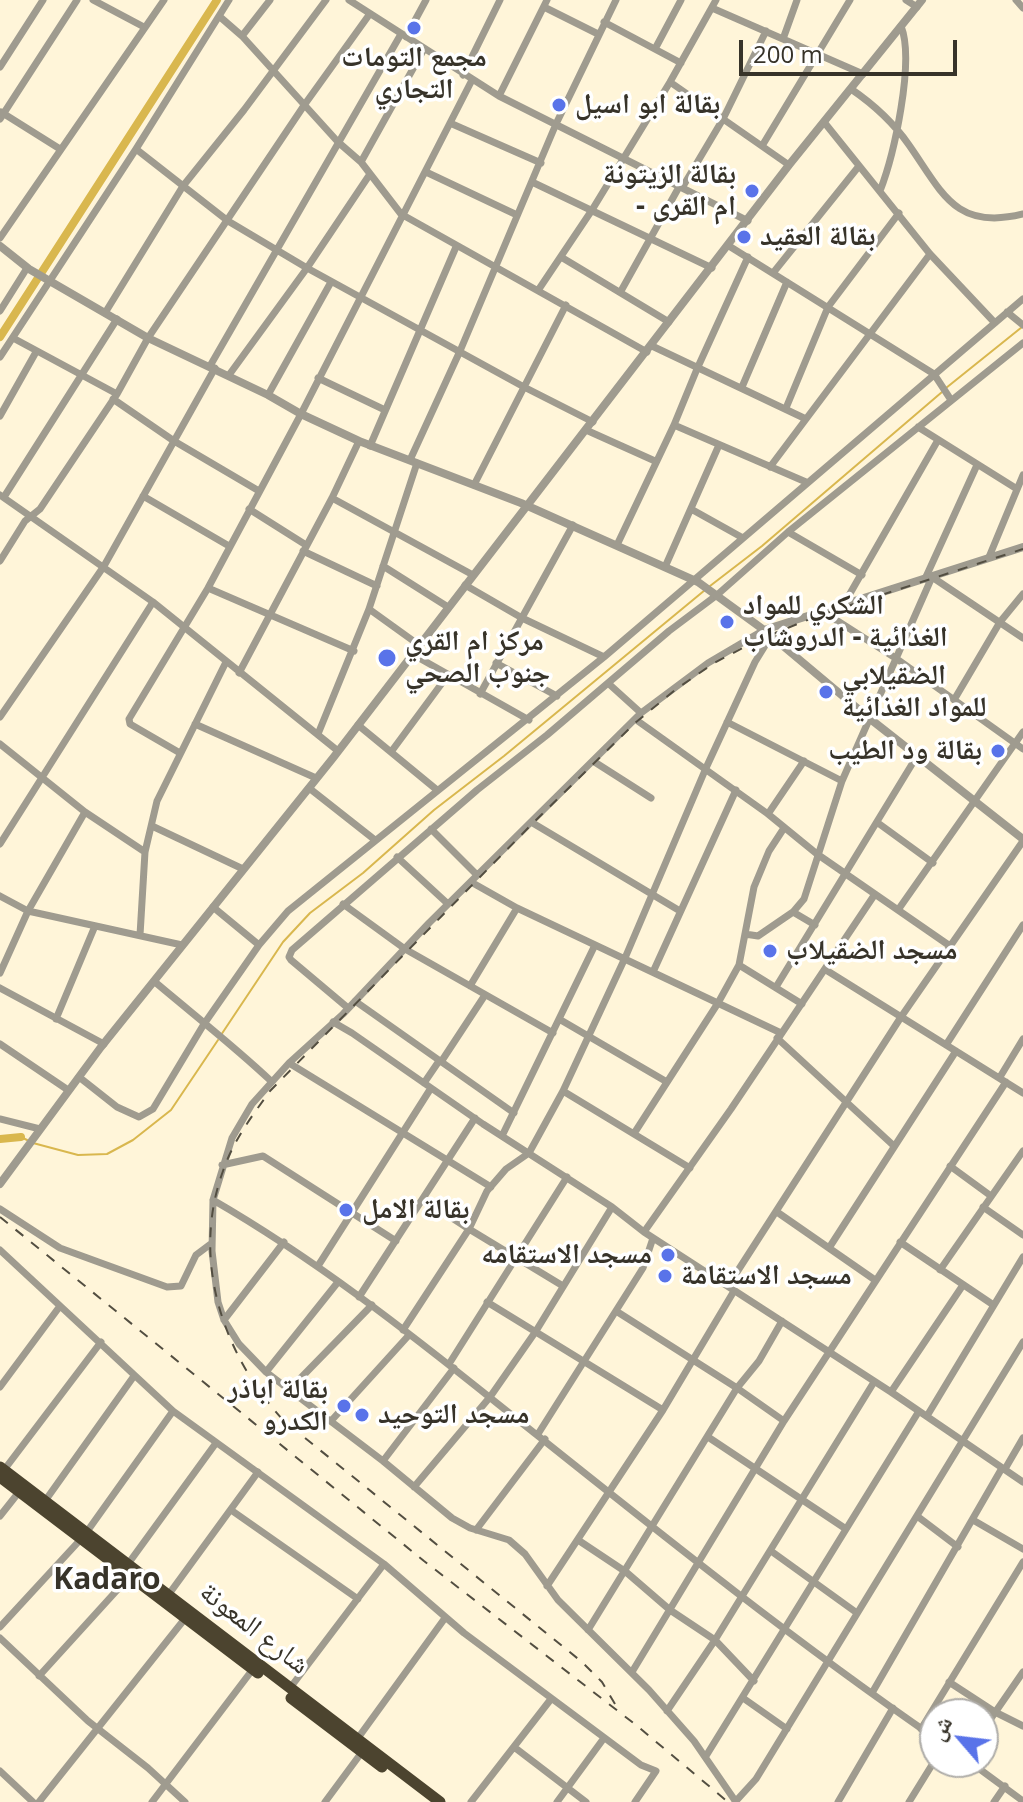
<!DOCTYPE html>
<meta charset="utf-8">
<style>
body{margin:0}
#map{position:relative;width:1023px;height:1802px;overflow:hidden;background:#fff5d9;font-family:"Open Sans","Noto Naskh Arabic",sans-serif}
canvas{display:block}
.north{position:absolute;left:919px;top:1698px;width:80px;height:80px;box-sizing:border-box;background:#fff;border:2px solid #afada9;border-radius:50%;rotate:298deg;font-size:22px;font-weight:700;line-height:32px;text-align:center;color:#373329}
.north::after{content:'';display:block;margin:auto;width:28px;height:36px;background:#5973e9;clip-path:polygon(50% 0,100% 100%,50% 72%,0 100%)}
.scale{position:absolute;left:739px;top:40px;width:218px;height:36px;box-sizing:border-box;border:4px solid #373329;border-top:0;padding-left:10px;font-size:24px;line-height:28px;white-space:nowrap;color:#373329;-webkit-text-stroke:6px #fff;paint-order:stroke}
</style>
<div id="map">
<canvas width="1023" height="1802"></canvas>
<div class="north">ش</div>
<div class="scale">200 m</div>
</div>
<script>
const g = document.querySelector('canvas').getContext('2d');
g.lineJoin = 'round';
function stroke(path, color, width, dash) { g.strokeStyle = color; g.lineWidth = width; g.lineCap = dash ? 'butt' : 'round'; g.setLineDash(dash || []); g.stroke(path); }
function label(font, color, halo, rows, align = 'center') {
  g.font = font + ' "Open Sans","Noto Naskh Arabic",sans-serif'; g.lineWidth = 7; g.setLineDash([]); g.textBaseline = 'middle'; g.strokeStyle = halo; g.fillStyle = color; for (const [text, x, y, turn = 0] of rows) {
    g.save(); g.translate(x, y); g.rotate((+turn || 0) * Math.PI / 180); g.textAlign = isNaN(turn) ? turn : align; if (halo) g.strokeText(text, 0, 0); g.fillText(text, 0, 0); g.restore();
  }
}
stroke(new Path2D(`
 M946 388 1022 327
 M710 586 762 546 942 392
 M221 1035 283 942 310 913 363 873 434 810 504 756 705 590
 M21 1137 27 1140
 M33 1143 78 1155 107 1154 133 1140 171 1110 218 1040`), '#d9b74e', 2);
stroke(new Path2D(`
 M0 337 217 0
 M0 1139 21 1137`), '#d9b74e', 8);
stroke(new Path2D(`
 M93 0 144 27
 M349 0 499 96 748 221
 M906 0 917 7
 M1016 0 1023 8
 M544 7 598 34
 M712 8 863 74
 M219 16 242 36 338 142 361 162 401 214 647 352
 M604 22 681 63
 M242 36 270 0
 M406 37 426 0
 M783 39 797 0
 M655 49 681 0
 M0 67 43 0
 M463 75 500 0
 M670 82 789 165
 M851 89C873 104 893 122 909 145 942 192 955 231 1023 214
 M499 96 547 0
 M1 112 60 149
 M0 119 77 0
 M824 122 930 254 995 323
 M450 123 541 163
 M762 146 850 0
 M136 149 228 221 307 268 524 387 593 422
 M361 162 424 49
 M426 172 517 215
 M532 182 712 268
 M682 188 723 119 766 31
 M880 191C894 155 915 61 901 26
 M0 238 164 0
 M729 246 934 374 951 400
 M561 257 669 322
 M773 273 859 166
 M539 289 592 210 670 82 716 0
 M621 291 679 187
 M0 311 27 268
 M1007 312 1023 325
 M105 313 183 186 244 110 326 0
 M13 338 117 394
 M652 346 806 419
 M0 357 136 149 229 0
 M210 366 401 34
 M229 375 307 268 370 174
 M318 378 385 410
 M742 387 787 282
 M268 395 331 282
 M113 399 174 441 259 491
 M786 408 828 307 899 213
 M0 416 36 352
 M674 425 806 482
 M918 427 1017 489
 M586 430 655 461
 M370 446 456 247
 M410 460 460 351 556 124 616 0
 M770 467 930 254
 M474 485 566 305
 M0 495 153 602 338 751
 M143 496 229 546
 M4 497 117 319
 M332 498 473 575
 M249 509 306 545
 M691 509 743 538
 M788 532 862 575
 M617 545 674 425 697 369 748 257
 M303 551 377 586
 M989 557 1023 475
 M0 561 25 521 40 509 117 394 148 338 305 104 369 15
 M383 566 448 607
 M665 567 719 445
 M925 579 977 465
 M465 585 522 618 604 657
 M208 588 354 651
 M844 604 938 440
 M369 609 419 645
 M822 611 897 659 1023 749
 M412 654 529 720
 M496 663 557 696
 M239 673 332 498 359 441
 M609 684 641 713
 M480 694 573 525
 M954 700 1000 622 1023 594
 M0 717 104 566 215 368
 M635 719 768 814 817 854 950 946
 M727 722 842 781
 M195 724 316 778
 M358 725 437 790
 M318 734 369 609 417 463
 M0 744 85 812 145 852
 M391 752 448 675
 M180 753 130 724 129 719 208 588 301 414 472 80
 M593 761 651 798
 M309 788 375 840
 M768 814 804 761
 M531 822 680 911
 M878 823 933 863
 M152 826 243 869
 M431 829 477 875
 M0 844 153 602
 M397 857 448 904
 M471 882 517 908 781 1033
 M0 896 28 911 182 945
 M343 904 405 949 553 1033
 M213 907 259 945
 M898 910 1023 732
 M793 912 815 925
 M745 934 758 936 793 912 804 899 842 781 932 577 1023 638
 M140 935 145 852 157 801 226 662
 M739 965 802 1004
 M826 970 1023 1093
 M653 972 736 790
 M0 973 28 911 85 812
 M155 982C194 1015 234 1046 271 1081
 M470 986 517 908
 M776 987 917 756
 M0 988 104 1044
 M355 1001 514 1113
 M348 1008 291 960 289 957 292 950 477 790 547 735 669 631 717 595 788 532 1023 343
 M56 1019 95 926
 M559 1019 667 1082
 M333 1022 352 1033 483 1124 612 1207 644 1232 891 1392 1023 1482
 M777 1038 894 1146
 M0 1044 68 1090
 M946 1045 1023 925
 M441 1062 485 995
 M289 1063 491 1187
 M79 1077 117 1107 139 1117 153 1109 204 1024 259 945 288 911 604 657 1023 299
 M1000 1077 1023 1039
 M424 1083 439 1061
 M563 1091 690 1168
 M0 1119 40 1129
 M635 1132 718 1003 739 965 754 887 769 851 784 828
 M502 1136 595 945
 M222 1165 263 1156 396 1241
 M950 1166 991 1196
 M213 1200C315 1259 407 1331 498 1404 641 1518 784 1634 935 1738
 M983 1207 1023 1235
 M0 1209 60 1248 167 1287 181 1286 196 1255 212 1243
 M777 1212 875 1280
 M644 1232 731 1109 875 894
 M900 1242 992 1304
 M829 1248 956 1051
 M0 1250 173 1411 384 1564 464 1633 641 1765 656 1771 635 1802
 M318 1266 431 1088
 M940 1270 1023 1151
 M563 1286 469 1229 487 1191 506 1169 529 1153 563 1091 625 958 706 768 755 662 771 636
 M728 1286 901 1017 1023 841
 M359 1297 475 1118
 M487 1302 663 1410
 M616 1311 737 1388 784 1421
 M224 1320 284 1242
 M403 1330 469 1229 423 1199
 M449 1364 567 1177
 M266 1372 338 1282
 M0 1387 60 1306
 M289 1390 372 1305
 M891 1392 963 1285
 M927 1416 1023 1257
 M331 1421 409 1335
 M538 1434 643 1268 653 1238
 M708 1437 846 1529
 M383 1461 454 1368
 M1005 1469 1023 1438
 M4 1470 101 1342
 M414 1487 490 1397 536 1331 612 1207
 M45 1501 134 1376
 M231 1510 358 1599
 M0 1516 19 1492
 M917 1516 958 1547
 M973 1520 1023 1549
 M476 1530 545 1439
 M86 1533 173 1411
 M578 1540 626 1572 670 1610 715 1640 754 1681
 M771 1551 857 1613
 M128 1564 216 1443
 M547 1586 663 1410 734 1291
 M169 1594 258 1472
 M0 1627 81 1539
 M588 1630 737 1388 759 1361 782 1321
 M0 1638 88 1721 148 1768 185 1802
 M632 1672 784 1421 1006 1082
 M39 1676 129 1577
 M949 1682 995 1712 1023 1726
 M290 1688 384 1564
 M872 1693 1002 1468
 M743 1698 787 1729
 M667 1711 715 1640 874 1382
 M921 1729 1023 1562
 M983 1730 1023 1672
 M358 1738 445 1618
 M514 1747 586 1802
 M706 1756 919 1411
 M970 1762 1023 1801
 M0 1771 33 1802
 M39 1802 187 1616
 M152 1802 253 1669
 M325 1802 362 1752
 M471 1802 551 1699
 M557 1802 604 1738
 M735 1802 756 1779 1023 1342
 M736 1802 694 1741 649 1690 558 1600 525 1554 509 1540 470 1528 452 1518 383 1461 266 1372 239 1344 224 1320 218 1302 212 1251 213 1200 232 1138 252 1104 289 1063 343 1014 429 923 641 713 708 663 764 630
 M838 1802 893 1708
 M909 1802 935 1760
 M994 1802 1005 1786`), '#9f9b8f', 7);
stroke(new Path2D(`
 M0 246 29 269 148 338 268 395 301 414 359 441 521 503 698 582 764 630 869 718 1023 839
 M764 630 1023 547
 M0 1184 101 1047 333 758 789 165 922 0`), '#9f9b8f', 8);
stroke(new Path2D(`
 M0 1467 440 1802
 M0 1477 258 1673
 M291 1698 382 1767`), '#4c442f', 11);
stroke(new Path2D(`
 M0 1217 424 1561 636 1725 728 1802
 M615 1704 602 1682 582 1662 284 1421C222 1354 191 1259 223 1171 233 1141 252 1116 270 1091L533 823 635 723 675 690 714 663 760 639 820 615 1023 549`), '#534e41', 2, [10, 10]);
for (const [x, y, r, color] of [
 [414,28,8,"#5973e9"],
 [559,105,8,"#5973e9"],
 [752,191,8,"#5973e9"],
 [744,237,8,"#5973e9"],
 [727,622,8,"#5973e9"],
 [387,658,10,"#5973e9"],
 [826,692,8,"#5973e9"],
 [998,751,8,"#5973e9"],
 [770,951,8,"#5973e9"],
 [346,1210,8,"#5973e9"],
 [668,1255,8,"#5973e9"],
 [665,1276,8,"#5973e9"],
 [344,1406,8,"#5973e9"],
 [362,1415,8,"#5973e9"]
]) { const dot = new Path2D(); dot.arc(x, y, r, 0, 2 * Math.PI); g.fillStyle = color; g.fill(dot); stroke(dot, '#fff', 3); }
label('bold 28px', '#373329', '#fff', [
 ["مجمع التومات",414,58,"center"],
 ["التجاري",414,90,"center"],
 ["بقالة ابو اسيل",575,105],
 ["بقالة الزيتونة",736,175,"right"],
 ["- ام القرى",736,207,"right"],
 ["بقالة العقيد",760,237],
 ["الشكري للمواد",743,606],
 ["الغذائية - الدروشاب",743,638],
 ["مركز ام القري",405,642],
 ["جنوب الصحي",405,674],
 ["الضقيلابي",842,676],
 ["للمواد الغذائية",842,708],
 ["بقالة ود الطيب",982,751,"right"],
 ["مسجد الضقيلاب",786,951],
 ["بقالة الامل",362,1210],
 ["مسجد الاستقامه",652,1255,"right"],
 ["مسجد الاستقامة",681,1276],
 ["بقالة اباذر",328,1390,"right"],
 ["الكدرو",328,1422,"right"],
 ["مسجد التوحيد",378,1415]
], 'left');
label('28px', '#373329', '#fff', [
 ["شارع المعونة",254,1629,38]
]);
label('bold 30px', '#373329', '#fff', [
 ["Kadaro",107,1580]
]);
</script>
